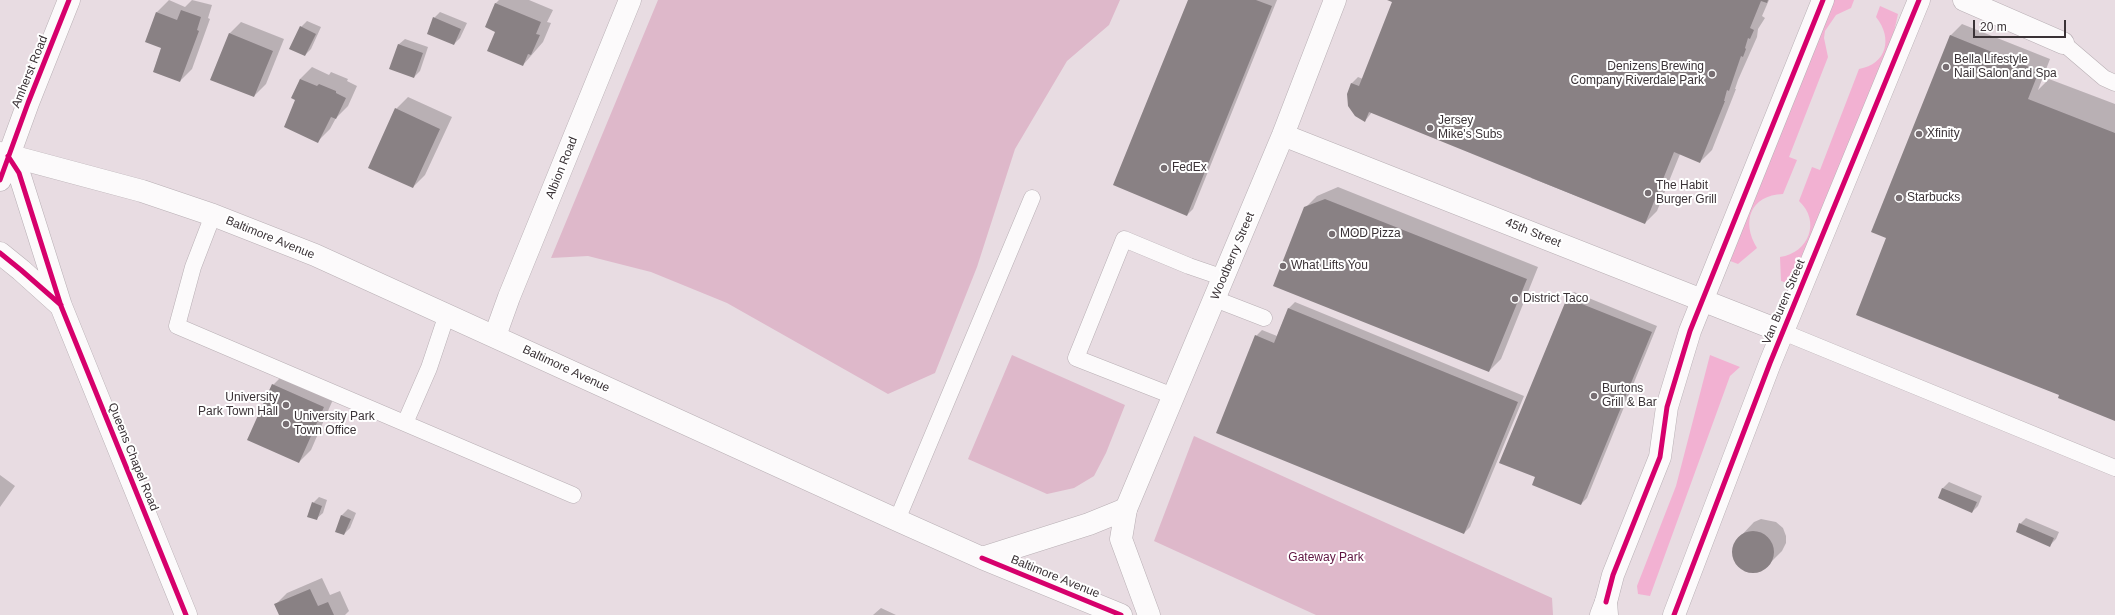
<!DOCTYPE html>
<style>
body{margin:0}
#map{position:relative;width:2115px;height:615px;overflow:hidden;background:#e8dce2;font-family:Helvetica,sans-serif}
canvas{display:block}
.scale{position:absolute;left:1973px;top:20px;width:93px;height:18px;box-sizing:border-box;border:2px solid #3a3236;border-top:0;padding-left:5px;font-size:12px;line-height:14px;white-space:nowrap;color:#3a3236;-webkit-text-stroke:3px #fff;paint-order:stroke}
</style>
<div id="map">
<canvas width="2115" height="615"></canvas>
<div class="scale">20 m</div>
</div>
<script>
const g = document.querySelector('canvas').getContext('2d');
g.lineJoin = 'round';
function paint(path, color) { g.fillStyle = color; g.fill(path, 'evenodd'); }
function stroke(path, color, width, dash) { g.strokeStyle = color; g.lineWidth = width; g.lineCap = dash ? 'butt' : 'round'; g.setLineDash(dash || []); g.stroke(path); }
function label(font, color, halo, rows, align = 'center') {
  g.font = font + ' Helvetica,sans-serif'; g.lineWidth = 4; g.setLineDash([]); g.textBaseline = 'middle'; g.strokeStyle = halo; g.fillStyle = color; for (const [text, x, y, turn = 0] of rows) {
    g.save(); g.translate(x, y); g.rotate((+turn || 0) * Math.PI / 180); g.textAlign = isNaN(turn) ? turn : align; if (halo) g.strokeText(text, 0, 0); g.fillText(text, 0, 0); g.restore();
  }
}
paint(new Path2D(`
 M658 0H1120L1109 25 1067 61 1015 149 977 267 935 373 888 394 727 303 651 272 588 256 551 258Z
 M1012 355 1125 405 1106 453 1094 476 1074 488 1047 494 968 459Z
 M1194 436 1552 598 1553 615H1316L1154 541Z`), '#deb8ca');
paint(new Path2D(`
 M1832 0H1854L1851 8 1836 15 1825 31 1824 38 1828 57 1789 157 1797 160 1783 194C1750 195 1741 222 1757 248L1738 264 1725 259Z
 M1880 6 1898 14 1894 32 1793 285 1781 281 1780 257C1809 253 1821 221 1799 201L1812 167 1820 170 1859 69C1887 64 1893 38 1876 17Z
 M1710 355 1740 367 1730 376 1650 596 1638 594 1637 586 1676 486Z`), '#f2b1d2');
paint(new Path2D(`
 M169 0 185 7 192 0 212 5 208 18 210 19 192 69 180 81 163 48 147 42 157 12Z
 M499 0H529L553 10 547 22 551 23 543 42 523 65 495 4Z
 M1189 0H1277L1193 209 1187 215Z
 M1390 0H1769L1762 16 1765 18 1758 29 1757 37 1738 80 1735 89H1736L1712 150 1700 162 1680 154 1657 211 1645 223 1531 178 1534 172 1372 112 1365 121 1348 94 1352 83 1358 77 1363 79 1393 3Z
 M440 12 467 23 460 38 454 44 434 18Z
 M307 21 321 27 311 49 305 55 301 27Z
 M241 22 284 39 266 84 254 96 229 34Z
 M1962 24 2050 59 2038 90 2049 79 2115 104V420L2060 395 1887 238 1950 36Z
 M405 39 428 47 420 71 414 77 398 45Z
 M312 67 329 75 331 72 348 79 347 81 357 86 348 106 336 118 330 129 318 141 296 100 300 79Z
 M408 97 452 117 425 175 413 187 396 109Z
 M1338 187 1538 267 1501 359 1489 371 1305 208 1317 196Z
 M1574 292 1657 326 1587 498 1581 504 1536 477 1568 298Z
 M1295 302 1524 396 1470 527 1464 533 1256 336 1262 330 1277 336 1289 308Z
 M285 373 335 395 311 450 299 462 273 385Z
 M0 475 15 486 0 507Z
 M1949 482 1982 496 1978 506 1972 512 1939 498 1943 488Z
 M319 497 327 500 323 513 316 519 313 503Z
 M348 509 356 513 350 528 344 534 336 531 342 515Z
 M2026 518 2059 532 2056 539 2050 545 2020 524Z
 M1761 519 1776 522 1783 528 1786 536V543L1782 551 1765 568 1759 571 1750 572 1743 569 1736 563 1734 548 1737 540 1754 522Z
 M322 578 330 595 340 591 349 611 345 615H280L275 605 287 593Z
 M881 608 896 615H873Z`), '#0003');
paint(new Path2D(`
 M1188 0H1256L1272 6 1187 216 1113 185Z
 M1387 0H1768L1767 3 1761 1 1750 28 1754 30 1750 39 1748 38 1745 48 1746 49 1743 57 1741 56 1729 91 1727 90 1724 101H1725L1700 163 1674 152 1645 224 1369 112 1365 122 1355 116 1348 106 1347 94 1351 83 1359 86 1392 2Z
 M495 3 541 22 536 34 540 35 531 55 528 54 523 66 487 51 495 32 485 27Z
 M181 10 201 17 197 30 199 31 180 82 153 72 161 48 145 42 156 12 177 20Z
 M433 17 461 29 454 45 427 34Z
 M300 26 316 34 305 56 289 49Z
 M229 33 273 51 254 97 210 80Z
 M1950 35 2039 71 2028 99 2115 133V421L2058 398 2059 395 1856 315 1886 238 1871 232Z
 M398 44 423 53 414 78 389 69Z
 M300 79 317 86 319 84 336 91V93L346 98 336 119 331 117 318 143 284 127 295 100 291 98Z
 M395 108 440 129 413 188 368 168Z
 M1325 199 1527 279 1489 372 1273 286 1304 207Z
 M1567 298 1652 332 1581 505 1532 485 1535 477 1499 463Z
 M1288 308 1518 402 1464 534 1216 433 1255 335 1274 343Z
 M272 384 324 407 299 463 247 440Z
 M1942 488 1977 502 1972 513 1938 498Z
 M312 502 322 506 317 520 307 517Z
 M341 515 351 519 344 535 335 532Z
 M2019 523 2054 538 2050 547 2016 532Z
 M1732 552a21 21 0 1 1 42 0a21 21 0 1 1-42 0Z
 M310 589 318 606 328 602 334 615H279L274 604Z`), '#898184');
const service = new Path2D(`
 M2063 43 2104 78 2115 83
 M213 215 193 267 177 326 573 495
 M1215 299 1264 318
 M1783 332 2115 468
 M1173 396 1076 358 1124 239 1189 266 1224 278
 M405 423 429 368 447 314
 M897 520 1032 198`);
const minor = new Path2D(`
 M1964 0 2063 43
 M1283 135 1783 332
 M8 156 19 173 61 306 186 615
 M0 180 28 103 69 0
 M0 253 21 270 61 306
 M495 336 509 297 630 0
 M1126 509 1283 135 1335 0
 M1607 615 1606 602 1613 575 1660 457 1667 407 1690 331 1823 0
 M1674 615 1770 363 1919 0`);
const primary = new Path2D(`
 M0 153 142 191 213 215 315 255 897 520 982 558 1121 615
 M982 558 1089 524 1126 509 1121 539 1149 615
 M1601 615 1606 602`);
stroke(service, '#b8afb4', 17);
stroke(minor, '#b8afb4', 23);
stroke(primary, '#b8afb4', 23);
stroke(service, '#fcfafb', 16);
stroke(minor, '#fcfafb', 22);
stroke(primary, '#fcfafb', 22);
stroke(new Path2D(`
 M8 156 19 173 61 306 186 615
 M0 180 28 103 69 0
 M0 253 21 270 61 305
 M982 558 1121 615
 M1606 602 1613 575 1660 457 1667 407 1690 331 1823 0
 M1674 615 1770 363 1919 0`), '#d6006c', 5);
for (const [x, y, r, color] of [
 [1946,67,4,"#776e72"],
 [1712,74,4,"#776e72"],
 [1430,128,4,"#776e72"],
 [1919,134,4,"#776e72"],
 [1164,168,4,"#776e72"],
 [1648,193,4,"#776e72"],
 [1899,198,4,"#776e72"],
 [1332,234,4,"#776e72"],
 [1283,266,4,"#776e72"],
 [1515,299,4,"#776e72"],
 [1594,396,4,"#776e72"],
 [286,405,4,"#776e72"],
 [286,424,4,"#776e72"]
]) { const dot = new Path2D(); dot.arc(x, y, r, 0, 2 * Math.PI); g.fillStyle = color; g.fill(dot); stroke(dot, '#fff', 1.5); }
label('12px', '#3a3236', '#fff', [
 ["Bella Lifestyle",1954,60],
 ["Nail Salon and Spa",1954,74],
 ["Denizens Brewing",1704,67,"right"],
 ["Company Riverdale Park",1704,81,"right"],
 ["Jersey",1438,121],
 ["Mike's Subs",1438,135],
 ["Xfinity",1927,134],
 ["FedEx",1172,168],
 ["The Habit",1656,186],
 ["Burger Grill",1656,200],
 ["Starbucks",1907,198],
 ["MOD Pizza",1340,234],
 ["What Lifts You",1291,266],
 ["District Taco",1523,299],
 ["Burtons",1602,389],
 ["Grill & Bar",1602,403],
 ["University",278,398,"right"],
 ["Park Town Hall",278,412,"right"],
 ["University Park",294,417],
 ["Town Office",294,431]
], 'left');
label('12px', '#3a3236', '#fff', [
 ["Amherst Road",30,72,-68],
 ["Albion Road",562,168,-68],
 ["45th Street",1533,233,22],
 ["Baltimore Avenue",270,238,22],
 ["Woodberry Street",1233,256,-67],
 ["Van Buren Street",1784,302,-67],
 ["Baltimore Avenue",566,369,25],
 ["Queens Chapel Road",133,457,68],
 ["Baltimore Avenue",1055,577,22]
]);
label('12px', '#5e1340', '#fff', [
 ["Gateway Park",1326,558]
]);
</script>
